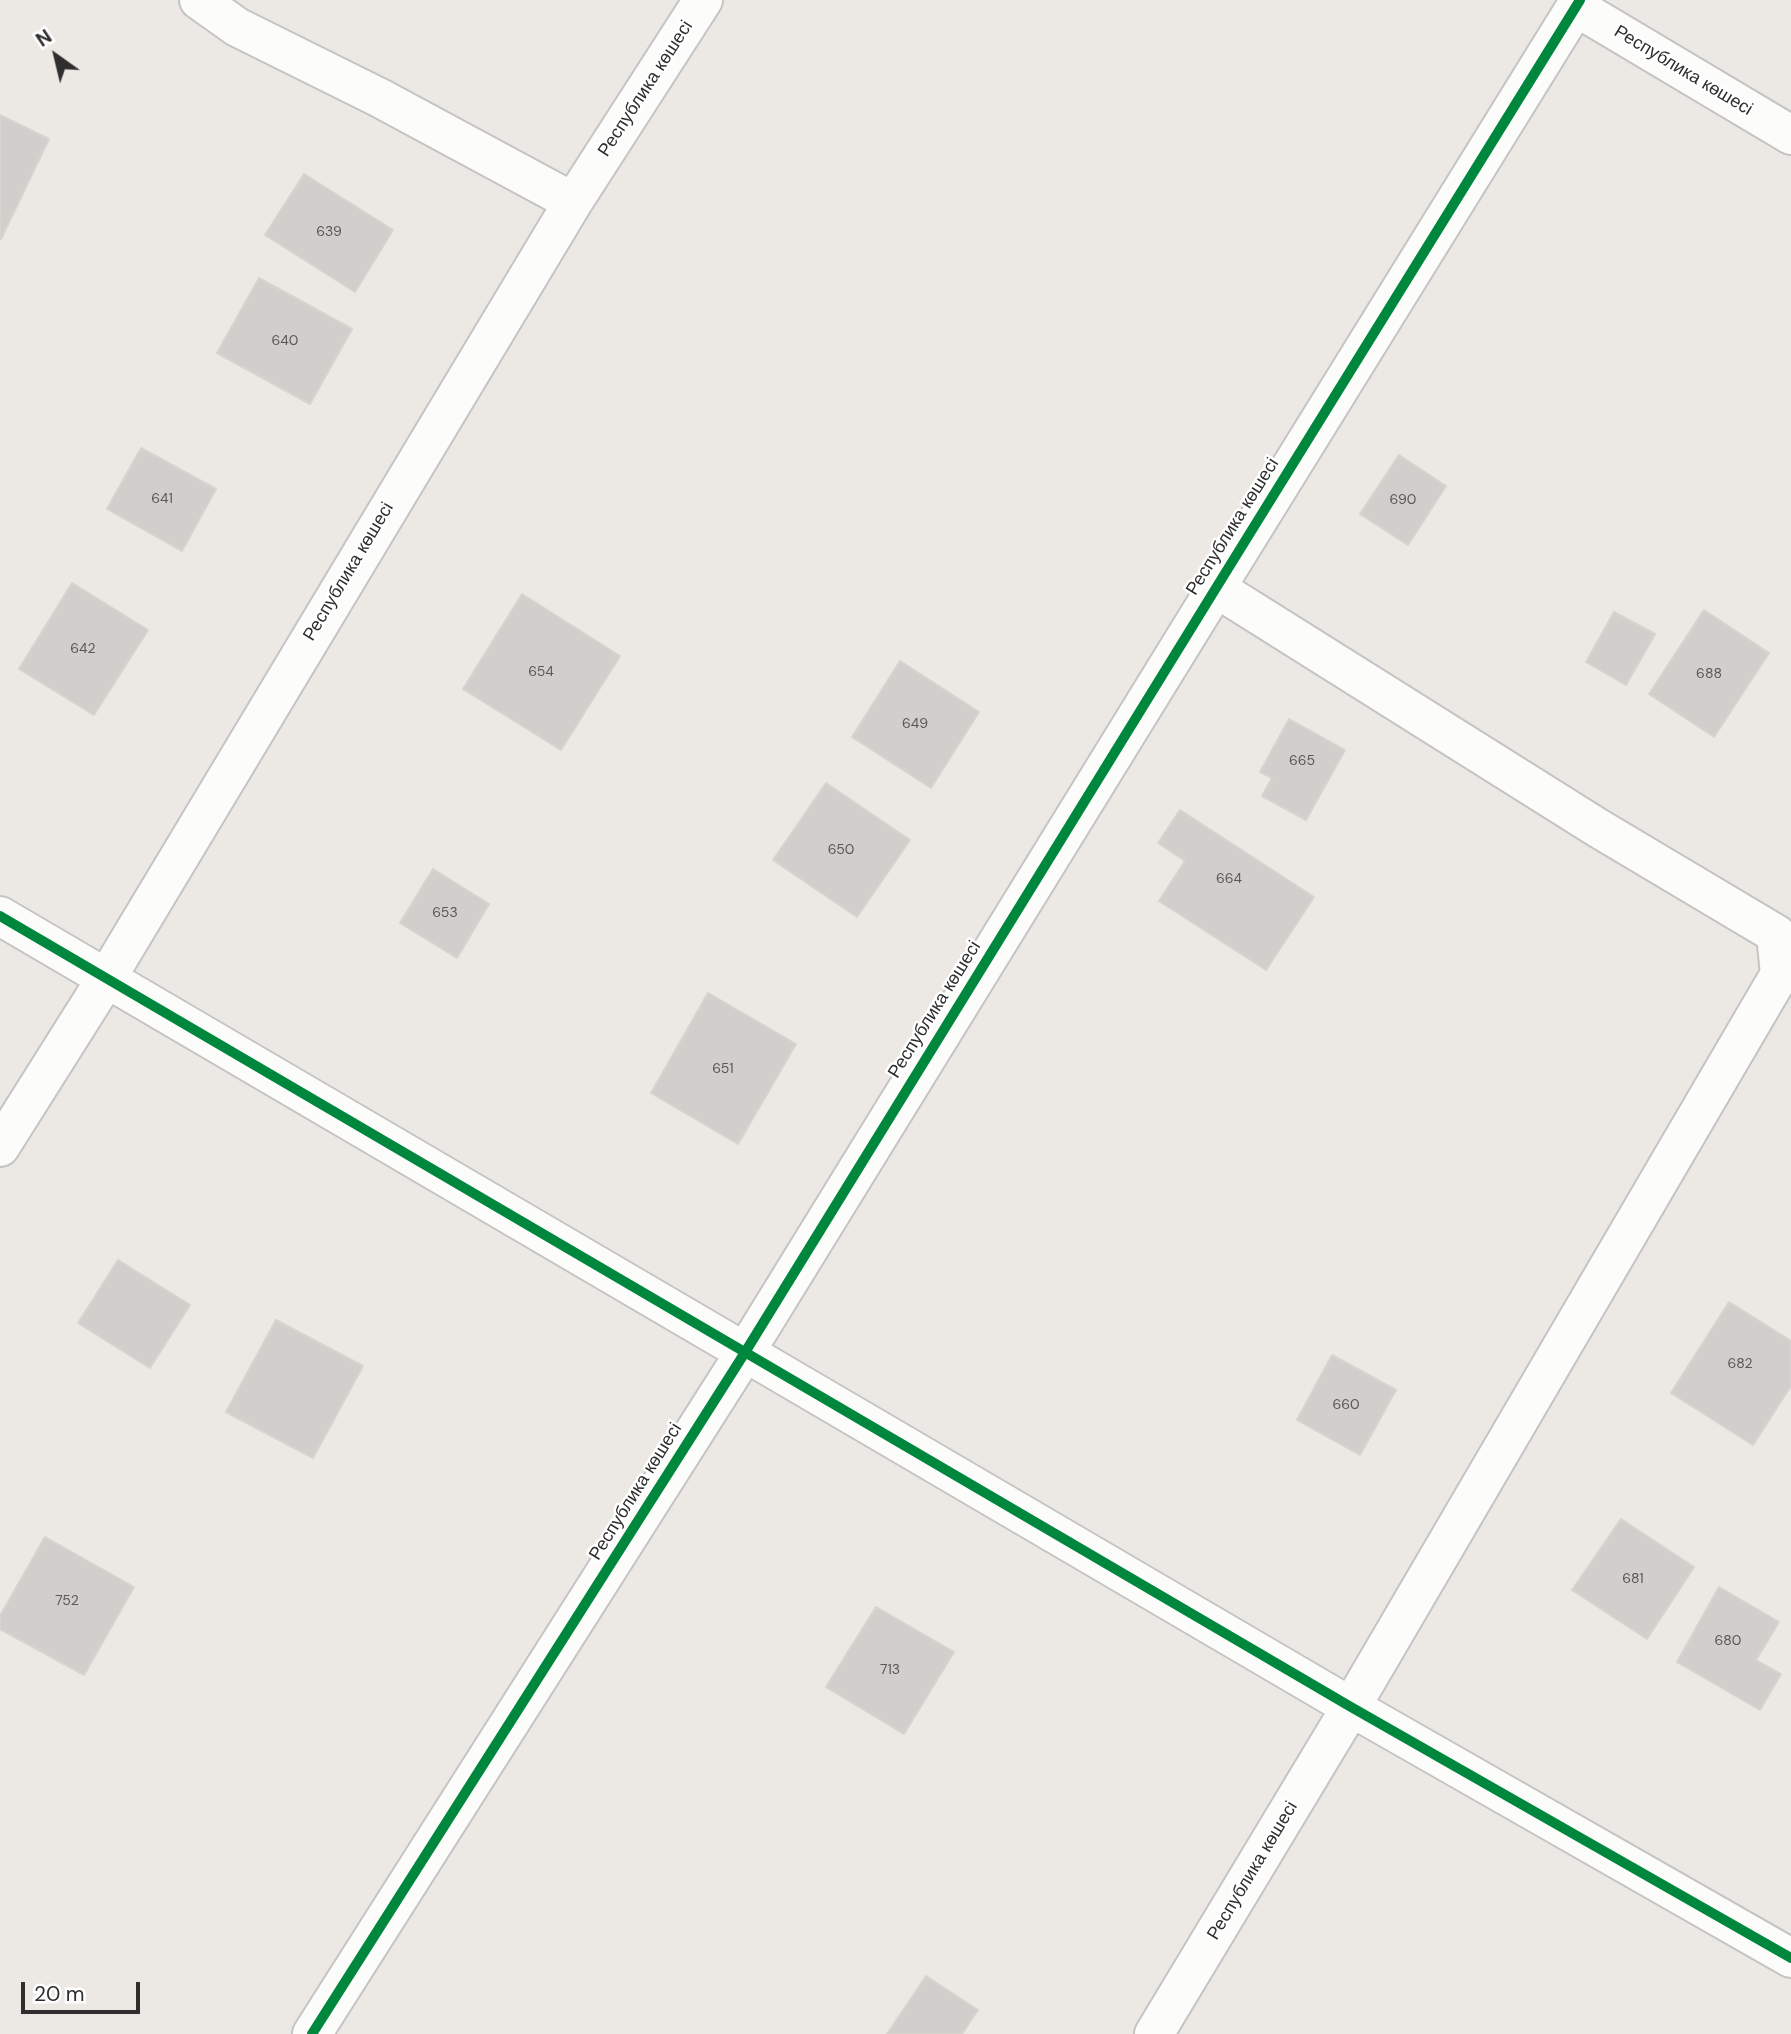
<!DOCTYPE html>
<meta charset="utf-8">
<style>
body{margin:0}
#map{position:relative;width:1791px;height:2034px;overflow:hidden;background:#ece8e4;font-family:"DM Sans",sans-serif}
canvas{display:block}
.north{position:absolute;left:21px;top:21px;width:70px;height:70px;-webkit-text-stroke:5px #fff;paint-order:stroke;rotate:326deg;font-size:19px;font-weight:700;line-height:28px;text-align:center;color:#2e2e2e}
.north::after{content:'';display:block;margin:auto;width:24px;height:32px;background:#2e2e2e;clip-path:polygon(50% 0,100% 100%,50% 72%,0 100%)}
.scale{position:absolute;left:21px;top:1982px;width:119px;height:32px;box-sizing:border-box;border:4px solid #2e2e2e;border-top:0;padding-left:9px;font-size:21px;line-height:24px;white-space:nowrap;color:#2e2e2e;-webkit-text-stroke:5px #fff;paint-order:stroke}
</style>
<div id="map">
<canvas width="1791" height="2034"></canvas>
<div class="north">N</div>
<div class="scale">20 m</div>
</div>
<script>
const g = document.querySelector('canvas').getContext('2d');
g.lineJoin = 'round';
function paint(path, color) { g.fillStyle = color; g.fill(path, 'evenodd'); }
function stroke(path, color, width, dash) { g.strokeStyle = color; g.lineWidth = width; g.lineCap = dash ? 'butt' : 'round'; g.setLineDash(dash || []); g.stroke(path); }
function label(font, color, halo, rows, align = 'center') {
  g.font = font + ' "DM Sans",sans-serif'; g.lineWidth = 5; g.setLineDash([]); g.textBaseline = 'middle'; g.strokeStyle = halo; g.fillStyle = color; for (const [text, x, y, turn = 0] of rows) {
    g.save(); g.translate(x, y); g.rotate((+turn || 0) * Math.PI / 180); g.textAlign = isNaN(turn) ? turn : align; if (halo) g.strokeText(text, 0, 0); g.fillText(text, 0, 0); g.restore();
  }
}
const building = new Path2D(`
 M0 115 49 139 1 239H0Z
 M304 174 393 230 355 292 265 235Z
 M259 278 352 329 310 404 217 353Z
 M141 448 216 489 182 551 107 509Z
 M1399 455 1446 486 1408 545 1360 514Z
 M72 583 148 630 94 715 19 669Z
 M522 594 620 656 561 750 463 689Z
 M1704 610 1769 653 1714 737 1649 694Z
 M1614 612 1655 634 1626 685 1586 662Z
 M900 661 979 712 931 788 852 737Z
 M1289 719 1345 750 1306 820 1262 796 1272 778 1260 772Z
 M826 783 910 840 857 917 773 860Z
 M1180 810 1314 897 1266 970 1159 901 1185 861 1158 843Z
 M433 869 489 904 457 958 400 923Z
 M708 993 796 1044 738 1144 651 1093Z
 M118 1260 190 1305 150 1368 78 1323Z
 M1729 1302 1791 1341V1386L1753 1445 1671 1393Z
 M276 1320 363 1366 313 1458 226 1412Z
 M1332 1355 1396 1390 1360 1455 1297 1420Z
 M1621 1519 1694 1567 1647 1639 1572 1590Z
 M45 1537 134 1587 84 1675 0 1629V1616Z
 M1719 1587 1779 1622 1756 1660 1781 1674 1760 1710 1677 1662Z
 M876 1607 954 1652 904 1734 826 1687Z
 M926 1976 978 2010 962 2034H887Z`);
paint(building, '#d1cecb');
stroke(building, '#d7d4d0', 2);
const minor = new Path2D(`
 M199 0 237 27 380 98 573 202
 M1576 7 1791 135
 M0 916 1351 1707 1791 1958
 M0 1147 106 979 573 202 703 0
 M312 2034 744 1354 1216 588 1580 0
 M1154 2034 1351 1707 1780 974 1776 934 1598 828 1216 588`);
stroke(minor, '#c5c4c5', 42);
stroke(minor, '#fcfcfb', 38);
stroke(new Path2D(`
 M0 916 1351 1707 1791 1958
 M312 2034 744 1354 1216 588 1580 0`), '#00873e', 10);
label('14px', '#585857', null, [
 ["639",329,232],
 ["640",285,341],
 ["641",162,499],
 ["690",1403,500],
 ["642",83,649],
 ["654",541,672],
 ["688",1709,674],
 ["649",915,724],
 ["665",1302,761],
 ["650",841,850],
 ["664",1229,879],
 ["653",445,913],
 ["651",723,1069],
 ["682",1740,1364],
 ["660",1346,1405],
 ["681",1633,1579],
 ["752",67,1601],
 ["680",1728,1641],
 ["713",890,1670]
]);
label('18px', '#2e2e2e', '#fff', [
 ["Республика көшесі",1683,71,31],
 ["Республика көшесі",646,89,-57],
 ["Республика көшесі",1233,527,-58],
 ["Республика көшесі",349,572,-59],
 ["Республика көшесі",935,1010,-58],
 ["Республика көшесі",636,1492,-58],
 ["Республика көшесі",1253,1871,-59]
]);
</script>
